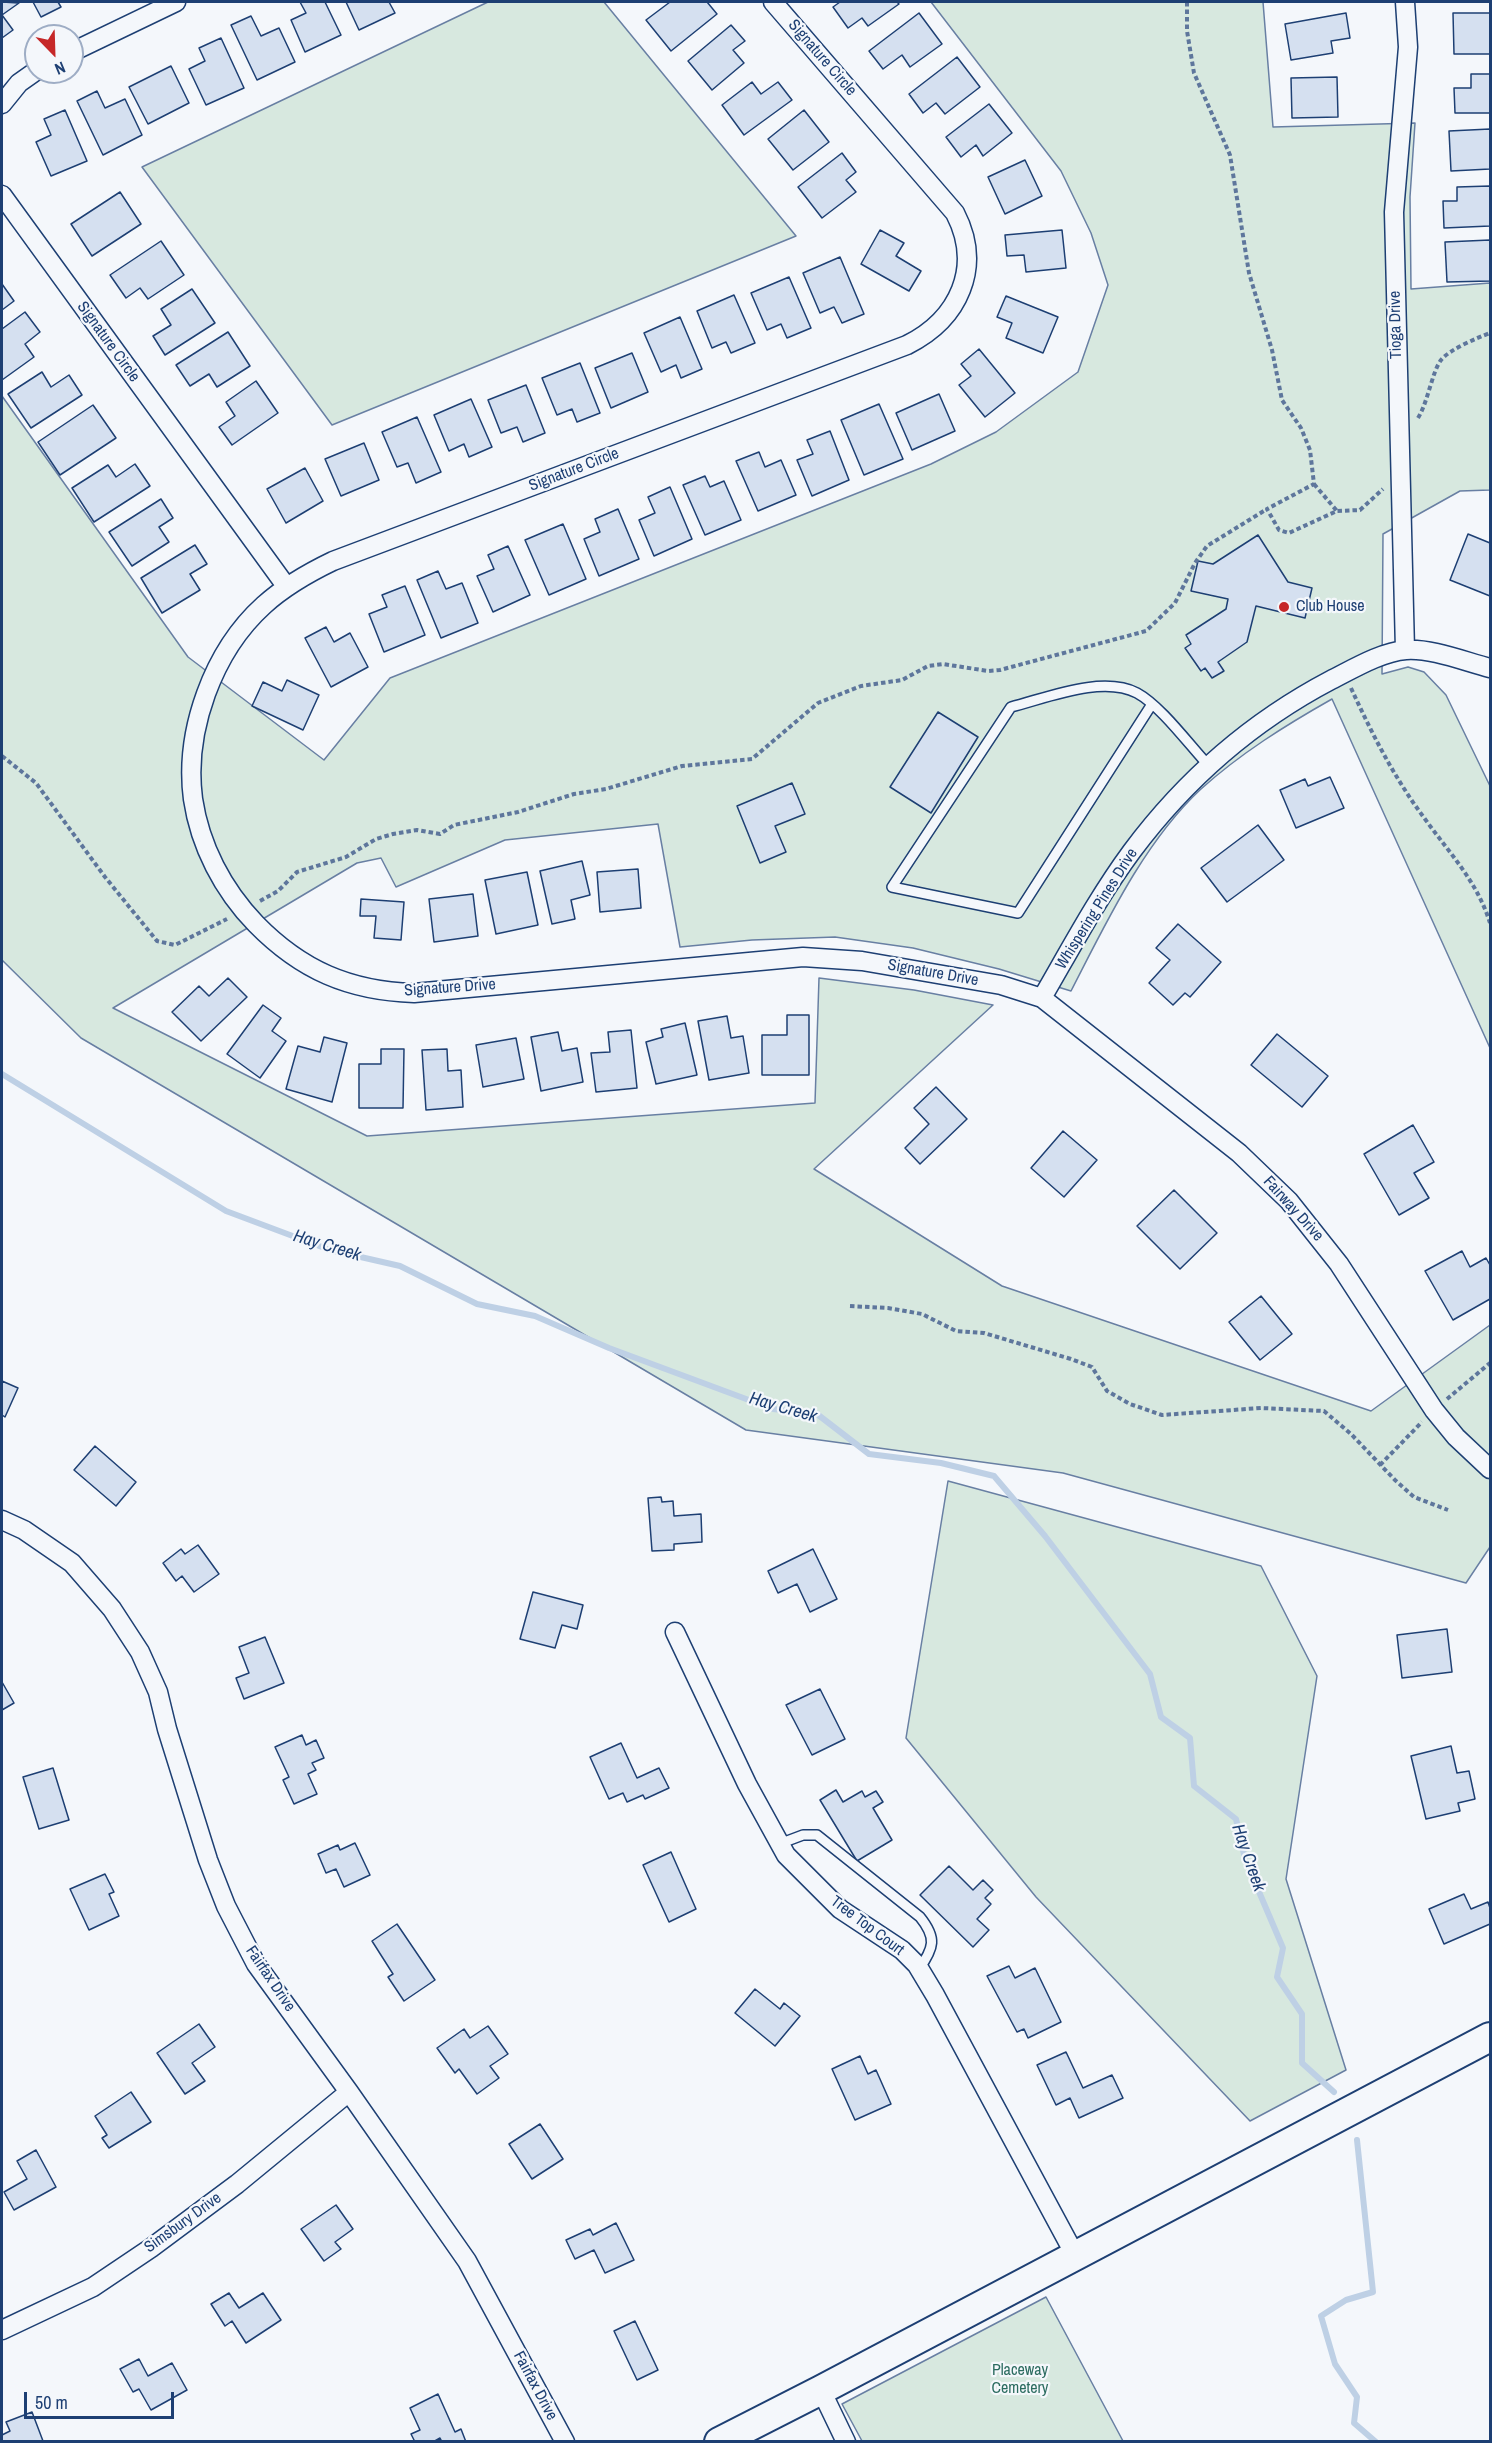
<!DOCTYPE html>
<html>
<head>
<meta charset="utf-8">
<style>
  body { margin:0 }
  #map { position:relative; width:1492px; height:2443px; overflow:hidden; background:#f4f7fb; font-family:"Archivo Narrow",sans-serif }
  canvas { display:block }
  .frame { position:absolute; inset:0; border:3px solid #1d3f73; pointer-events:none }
  .north { position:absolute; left:24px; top:24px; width:60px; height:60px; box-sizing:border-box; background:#f4f7fb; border:2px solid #9eadc5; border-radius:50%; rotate:157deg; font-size:16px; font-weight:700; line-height:24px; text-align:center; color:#1d3f73 }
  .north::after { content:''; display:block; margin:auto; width:21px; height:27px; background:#c62828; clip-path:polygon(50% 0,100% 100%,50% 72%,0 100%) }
  .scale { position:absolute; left:24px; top:2392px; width:150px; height:27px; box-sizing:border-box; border:3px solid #1d3f73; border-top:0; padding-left:8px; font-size:18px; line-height:21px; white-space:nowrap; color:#1d3f73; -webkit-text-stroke:4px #f4f7fb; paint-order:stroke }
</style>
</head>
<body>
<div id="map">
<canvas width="1492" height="2443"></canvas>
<div class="frame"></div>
<div class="north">N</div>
<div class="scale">50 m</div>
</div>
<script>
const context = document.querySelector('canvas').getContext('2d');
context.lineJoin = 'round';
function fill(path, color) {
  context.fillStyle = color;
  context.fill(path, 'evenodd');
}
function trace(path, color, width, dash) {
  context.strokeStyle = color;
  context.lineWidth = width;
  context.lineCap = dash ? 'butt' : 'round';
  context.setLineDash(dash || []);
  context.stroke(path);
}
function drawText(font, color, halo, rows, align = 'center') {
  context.font = font + ' "Archivo Narrow",sans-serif';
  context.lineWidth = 4.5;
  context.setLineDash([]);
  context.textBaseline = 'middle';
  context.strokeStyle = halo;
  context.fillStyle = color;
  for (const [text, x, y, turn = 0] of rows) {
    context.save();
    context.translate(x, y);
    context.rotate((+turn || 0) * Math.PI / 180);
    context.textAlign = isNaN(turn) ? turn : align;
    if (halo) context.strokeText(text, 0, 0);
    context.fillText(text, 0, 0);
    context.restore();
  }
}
const green = new Path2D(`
  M488,2H604L796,236L332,425L142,167Z
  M931,2H1263L1273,127L1415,123L1410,197L1411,289L1490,283V490L1460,491L1383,534L1382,674L1408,667L1424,672L1446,695L1490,786V1048L1332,699C1286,725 1241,753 1201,789C1144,842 1106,923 1071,991L999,969L913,948L835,937L752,940L680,947L658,824L505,840L396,887L381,858L357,863L113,1008L367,1136L815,1103L819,978L914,990L993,1005L814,1169L1002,1286L1371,1411L1490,1325V1547L1466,1583L1063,1473L746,1430L81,1038L2,960V396L188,657L324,760L390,678L931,464L996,432L1078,372L1108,285L1091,233L1061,171Z
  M948,1481L1261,1566L1317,1676L1286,1879L1346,2070L1250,2121L1036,1897L906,1738Z
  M1046,2297L1123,2441H862L842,2404Z`);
const stream = new Path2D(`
  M2,1074L226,1211L330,1250L400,1266L477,1304L535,1316L609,1348L773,1409L817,1414L869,1454L941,1463L994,1476L1045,1536L1150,1674L1161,1717L1190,1738L1194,1786L1236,1819L1245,1859L1283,1948L1277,1977L1302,2014V2063L1334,2092
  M1357,2140L1373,2292L1346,2300L1321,2316L1335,2364L1357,2397L1354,2423L1376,2442`);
const building = new Path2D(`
  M2,2L19,3L2,15L13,30L2,38Z
  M33,2H58L61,7L41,17Z
  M300,2H325L341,35L305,52L291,20L306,13Z
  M346,2H389L395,13L359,30Z
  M670,2H707L717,14L671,51L646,20Z
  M840,2H897L899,4L868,26L862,18L848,28L833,7Z
  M919,13L942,44L910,67L902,55L883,69L869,51Z
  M1346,13L1350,38L1331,41L1333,53L1291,60L1285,24Z
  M1453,13H1490V54H1454Z
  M251,16L261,36L279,28L295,62L257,80L231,25Z
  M731,25L745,41L733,50L744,63L712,90L688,61Z
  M221,38L244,88L206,105L189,69L205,61L199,48Z
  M957,57L980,87L945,114L936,103L923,113L909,94Z
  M171,66L189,103L148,124L129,87Z
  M1471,74H1490V113H1455L1454,88H1471Z
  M1337,77L1338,117L1292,118L1291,78Z
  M752,82L761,94L778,82L792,100L744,135L722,105Z
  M97,91L105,108L125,99L142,135L103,155L77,101Z
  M989,104L1012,133L983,156L976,145L961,157L946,137Z
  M65,110L87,161L51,176L36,142L51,135L44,119Z
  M804,110L829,142L793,170L768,139Z
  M1490,129V169L1451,171L1449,131Z
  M842,153L856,172L846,180L856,192L822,218L798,187Z
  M1025,160L1042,196L1005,214L988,177Z
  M1490,186V226L1444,228L1443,201H1457V187Z
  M120,192L141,224L92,256L71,224Z
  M880,230L904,243L896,256L921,271L909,291L861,264Z
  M1062,230L1066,268L1026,272L1024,255L1007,256L1005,235Z
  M1490,240V281L1447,282L1445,242Z
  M161,241L184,275L148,299L140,288L126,298L110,275Z
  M840,257L864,314L842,323L834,307L820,313L803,273Z
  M789,277L811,328L787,338L781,324L767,330L751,293Z
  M2,284L14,301L2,310Z
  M192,289L215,323L165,355L153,336L171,325L161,309Z
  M734,295L755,343L731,353L726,342L712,348L697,311Z
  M1006,296L1058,317L1043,353L1006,338L1012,323L997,317Z
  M25,312L40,332L25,344L34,357L2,380V329Z
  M680,317L702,369L681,378L676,365L661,372L644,333Z
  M228,332L250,366L217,387L209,374L190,386L176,365Z
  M979,349L1015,393L985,417L959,385L971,376L961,364Z
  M632,353L648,392L611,408L595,368Z
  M580,363L600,413L577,422L572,409L557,415L542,378Z
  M42,372L51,387L69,375L82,395L31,428L8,394Z
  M256,381L278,413L232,445L219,427L235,416L226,402Z
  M526,385L545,433L523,442L517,427L501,433L488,400Z
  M939,394L955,431L912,450L896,413Z
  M471,399L492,447L469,457L464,444L449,451L434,415Z
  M879,404L903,459L864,475L841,420Z
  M93,405L116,438L60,475L38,442Z
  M417,417L441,472L416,483L408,463L397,467L382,432Z
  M830,431L849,480L812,496L797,460L813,454L807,440Z
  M364,443L379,480L341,496L325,459Z
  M759,452L765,467L781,460L796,495L758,511L736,461Z
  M135,464L150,486L94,522L72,488L108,465L116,477Z
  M305,468L323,501L286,523L267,489Z
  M705,476L710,487L724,481L741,520L705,535L683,485Z
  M670,487L692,539L654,556L639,520L655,513L648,497Z
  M161,499L173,518L159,527L169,542L132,566L109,532Z
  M618,509L639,559L599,576L584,539L600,532L595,519Z
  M563,524L586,579L549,595L525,540Z
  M1468,534L1490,543V596L1450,580Z
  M1258,535L1288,582L1312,588L1305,618L1256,606L1247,642L1218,662L1224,671L1212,678L1205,668L1201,671L1185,648L1191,644L1186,635L1226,609L1228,599L1191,591L1198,561L1213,564Z
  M195,545L207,564L190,574L200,590L162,613L141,578Z
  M508,546L530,595L493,612L477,576L494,569L488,555Z
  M438,571L446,589L462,583L478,623L441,638L417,580Z
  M405,586L425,635L384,652L369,614L387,607L382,595Z
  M326,627L334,642L350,633L368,667L331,687L305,638Z
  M287,680L319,695L303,730L252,706L263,682L282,691Z
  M938,712L978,737L931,813L890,787Z
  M1330,777L1344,808L1296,828L1280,790L1305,779L1308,786Z
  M792,783L805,814L775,826L786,852L760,863L737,806Z
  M1258,825L1284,860L1227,902L1201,868Z
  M582,861L590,895L571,900L575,919L552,924L540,871Z
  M638,869L641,908L600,912L597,872Z
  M527,872L538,925L496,934L485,880Z
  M473,894L478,936L434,942L429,899Z
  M361,899L404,902L401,940L374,938L376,916H360Z
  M1178,924L1221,962L1190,997L1185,993L1173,1005L1149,983L1170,960L1156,948Z
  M228,978L247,997L201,1041L172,1012L199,986L209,996Z
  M263,1005L281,1018L272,1031L286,1041L260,1078L227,1054Z
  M787,1015H809V1075H762V1035H787Z
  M727,1016L731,1038L743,1036L749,1073L709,1080L698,1021Z
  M685,1023L697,1075L656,1084L646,1042L663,1037L661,1029Z
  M631,1030L637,1088L596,1092L591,1053L610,1052L608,1032Z
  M558,1032L562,1051L577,1048L583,1082L541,1091L531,1037Z
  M1277,1034L1328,1076L1302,1107L1251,1065Z
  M324,1037L347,1043L332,1102L286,1089L298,1046L320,1052Z
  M516,1038L524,1079L483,1087L476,1045Z
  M381,1049H404L403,1108H359V1064H381Z
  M447,1049L448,1071L461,1070L463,1107L426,1110L422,1050Z
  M936,1087L967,1119L920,1164L905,1148L929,1124L914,1108Z
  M1413,1125L1434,1162L1414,1173L1429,1198L1399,1215L1364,1154Z
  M1063,1131L1097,1160L1064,1197L1031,1168Z
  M1174,1190L1217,1233L1180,1269L1137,1226Z
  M1462,1251L1470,1267L1486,1258L1490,1265V1299L1453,1320L1425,1271Z
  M1261,1296L1292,1334L1260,1360L1229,1322Z
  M2,1381L18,1388L5,1417L2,1415Z
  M95,1446L136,1482L116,1506L74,1470Z
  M661,1497L662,1502L673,1501L674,1516L701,1514L702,1542L674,1544V1550L652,1551L648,1498Z
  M198,1545L219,1574L194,1592L182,1576L176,1581L163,1563L181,1549L185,1554Z
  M813,1549L837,1599L810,1612L797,1584L778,1593L768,1571Z
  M533,1592L583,1605L577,1629L562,1625L555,1648L520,1639Z
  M1447,1629L1452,1672L1402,1678L1397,1635Z
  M265,1637L284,1683L244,1699L236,1678L249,1673L239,1647Z
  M2,1682L14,1703L2,1710Z
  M820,1689L845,1739L812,1755L786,1705Z
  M302,1735L306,1745L316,1740L324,1758L312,1763L316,1770L308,1774L317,1794L294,1804L283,1780L289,1777L275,1747Z
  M621,1743L637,1778L659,1768L669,1788L645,1799L643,1795L627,1802L623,1793L609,1799L590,1757Z
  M1451,1746L1457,1773L1469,1771L1475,1799L1458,1803L1460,1811L1426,1819L1411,1756Z
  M53,1768L69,1820L39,1829L23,1777Z
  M836,1790L843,1802L862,1791L865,1797L876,1791L883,1802L873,1808L892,1840L857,1861L820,1800Z
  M355,1843L370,1875L344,1887L336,1869L326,1873L318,1854L338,1845L340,1850Z
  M671,1852L696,1909L669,1922L643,1865Z
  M949,1866L973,1890L983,1880L993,1890L985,1898L991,1904L977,1919L989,1930L973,1947L920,1895Z
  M105,1874L114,1892L109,1894L119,1916L89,1930L70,1889Z
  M1464,1894L1471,1909L1488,1902L1490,1908V1924L1444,1944L1429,1909Z
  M397,1924L435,1980L404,2001L388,1977L393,1974L372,1941Z
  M1009,1966L1015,1978L1035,1968L1061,2022L1028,2038L1024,2029L1017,2032L987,1976Z
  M755,1989L780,2009L784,2003L800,2016L775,2046L735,2013Z
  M199,2024L215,2047L192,2063L205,2081L185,2094L157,2053Z
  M488,2026L508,2054L490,2066L499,2078L477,2094L459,2069L455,2073L437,2048L464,2029L470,2038Z
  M1066,2052L1083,2088L1112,2075L1123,2098L1079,2118L1070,2098L1056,2105L1037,2065Z
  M860,2056L868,2074L876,2070L891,2104L855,2120L832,2069Z
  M131,2092L151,2122L109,2148L102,2138L107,2135L95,2116Z
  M540,2124L563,2159L532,2179L509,2144Z
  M36,2150L56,2187L14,2210L4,2192L27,2179L17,2161Z
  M336,2205L353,2229L335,2242L341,2249L324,2261L301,2229Z
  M616,2223L634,2260L605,2273L594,2250L575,2259L566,2240L590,2229L593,2235Z
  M229,2293L239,2308L263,2293L281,2320L246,2343L232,2321L225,2326L211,2304Z
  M635,2321L658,2370L637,2380L614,2331Z
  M139,2359L148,2376L172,2363L187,2390L151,2410L139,2389L133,2392L120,2369Z
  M438,2394L455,2432L461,2429L466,2442H442L440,2438L433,2442H415L411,2434L420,2430L410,2408Z
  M32,2412L43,2441L2,2442V2435L10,2431L6,2422Z`);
const path = new Path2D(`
  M1187,2V31L1194,73L1230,155L1249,273L1272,350L1282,400L1301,428L1310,450L1314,484L1267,509L1279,530L1289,533L1337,511L1360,510L1383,489
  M1418,418C1428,402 1432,372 1441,360C1450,349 1477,338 1490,333
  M1314,484L1337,511
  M1351,688C1372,734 1395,779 1425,819C1450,854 1477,881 1490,923
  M2,756L36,783L105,877L157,941L175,945L227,919
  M260,901L278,891L297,872L346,857L376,839L393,834L417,830L440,834L454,825L518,812L574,794L606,789L682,766L752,759L818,703L861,686L902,680L928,666L943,664L988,671L1000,670L1146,631L1175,603L1195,563L1207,546L1267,509
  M850,1306L888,1308L922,1314L956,1331L984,1333L1071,1359L1092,1367L1107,1391L1130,1404L1162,1415L1261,1408L1324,1411L1351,1434L1395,1480L1414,1497L1448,1510
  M1447,1399L1490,1363
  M1380,1465L1422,1422`);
const service = new Path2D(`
  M1152,704L1018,913L892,887L1011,707C1047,698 1102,675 1137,693C1161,706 1190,746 1209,766
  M779,1844L803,1835H817L920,1917C937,1938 934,1948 919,1969`);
const minor = new Path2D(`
  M773,2L955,213C983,267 959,319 907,345L333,561C308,573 285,586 264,605C213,651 184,731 193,799C200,846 223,890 256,924C301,970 349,991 414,993L803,957L862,961L1001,985L1042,998L1239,1153L1289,1201L1339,1264L1434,1410L1456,1437L1490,1469
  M1405,2L1408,47L1394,212L1405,650
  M72,52L176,2
  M2,104L19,83L36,71
  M2,195L286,586
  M1042,998C1071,948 1098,897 1132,851C1185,780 1253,721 1331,680C1353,669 1381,652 1406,650C1431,648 1466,662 1490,668
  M2,1520L24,1530L72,1563L112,1609L140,1652L158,1692L167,1729L208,1860L226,1906L256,1964L349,2092L467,2261L565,2442
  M675,1632L747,1784L786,1855L840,1909L902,1950L917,1965L935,1995L1075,2255
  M2,2330L93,2287L151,2248L237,2184L349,2092
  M821,2390L846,2442`);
const primary = new Path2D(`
  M719,2442L821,2390L1490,2037`);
const markers = [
  [1284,607,6,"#c62828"]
];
const streetNames = [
  ["Signature Circle",822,58,49],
  ["Tioga Drive",1396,325,-91],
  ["Signature Circle",108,342,54],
  ["Signature Circle",574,470,-21],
  ["Whispering Pines Drive",1097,909,-58],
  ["Signature Drive",933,973,10],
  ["Signature Drive",450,988,-4],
  ["Fairway Drive",1293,1209,48],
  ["Tree Top Court",867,1926,37],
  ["Fairfax Drive",270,1979,56],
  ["Simsbury Drive",183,2223,-36],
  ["Fairfax Drive",535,2386,62]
];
const poiNames = [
  ["Club House",1296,607]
];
const parkNames = [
  ["Placeway",1020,2371],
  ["Cemetery",1020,2389]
];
const waterNames = [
  ["Hay Creek",327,1246,17],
  ["Hay Creek",783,1408,16],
  ["Hay Creek",1248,1858,71]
];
fill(green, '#d7e8df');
trace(green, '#687fa3', 1.5);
trace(stream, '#bed0e5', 6);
fill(building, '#d5e0f0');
trace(building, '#1d3f73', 1.5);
trace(service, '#1d3f73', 12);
trace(minor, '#1d3f73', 21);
trace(primary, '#1d3f73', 32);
trace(path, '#5e769c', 4, [4.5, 3]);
trace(service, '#f4f7fb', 9);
trace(minor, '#f4f7fb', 18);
trace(primary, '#f4f7fb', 28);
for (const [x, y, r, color] of markers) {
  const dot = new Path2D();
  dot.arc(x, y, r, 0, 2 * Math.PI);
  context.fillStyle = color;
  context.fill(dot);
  trace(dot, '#f4f7fb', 2);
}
drawText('16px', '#1d3f73', '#f4f7fb', streetNames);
drawText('16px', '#1d3f73', '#f4f7fb', poiNames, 'left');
drawText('16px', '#2c6c60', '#f4f7fb', parkNames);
drawText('italic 18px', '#1d3f73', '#f4f7fb', waterNames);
</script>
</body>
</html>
